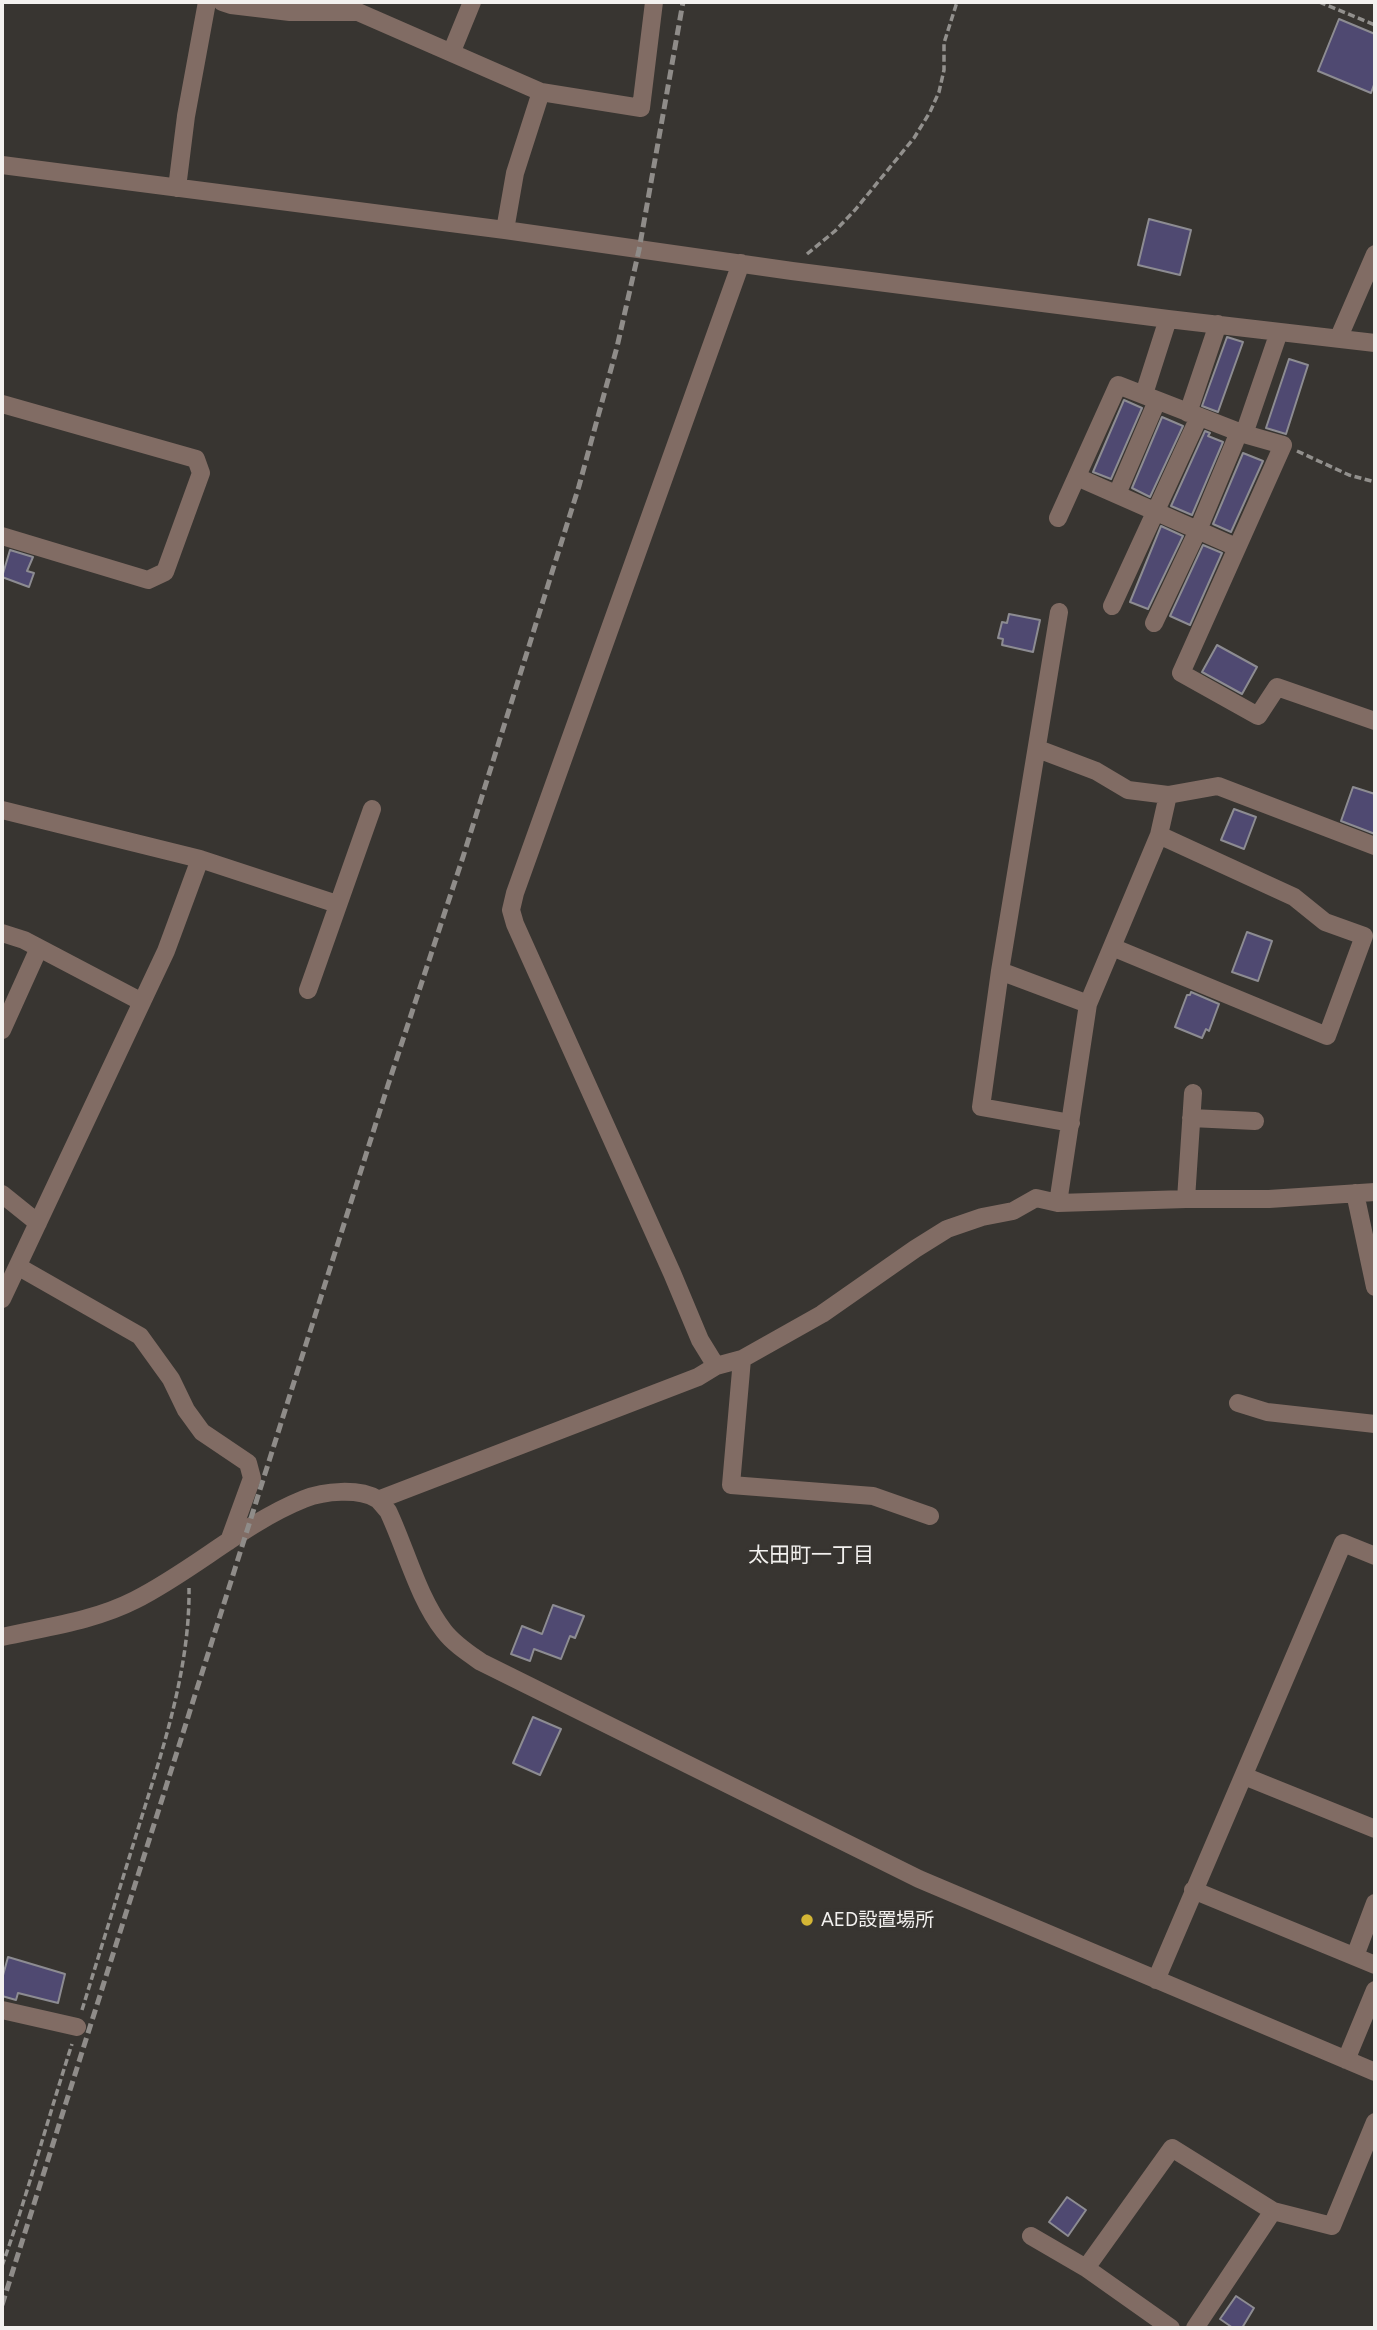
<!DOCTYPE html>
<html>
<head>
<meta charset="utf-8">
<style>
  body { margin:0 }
  #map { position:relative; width:1377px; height:2330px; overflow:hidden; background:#383531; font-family:Figtree,sans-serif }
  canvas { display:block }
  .frame { position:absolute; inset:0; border:4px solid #f3f1ef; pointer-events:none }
</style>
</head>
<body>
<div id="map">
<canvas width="1377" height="2330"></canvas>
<div class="frame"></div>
</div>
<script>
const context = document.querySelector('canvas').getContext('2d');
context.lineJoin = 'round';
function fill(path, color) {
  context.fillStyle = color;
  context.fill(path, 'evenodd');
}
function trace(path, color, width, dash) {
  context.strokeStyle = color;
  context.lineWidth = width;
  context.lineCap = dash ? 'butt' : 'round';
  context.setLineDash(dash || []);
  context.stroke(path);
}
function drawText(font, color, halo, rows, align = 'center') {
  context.font = font + ' Figtree,"Noto Sans JP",sans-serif';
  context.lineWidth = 7;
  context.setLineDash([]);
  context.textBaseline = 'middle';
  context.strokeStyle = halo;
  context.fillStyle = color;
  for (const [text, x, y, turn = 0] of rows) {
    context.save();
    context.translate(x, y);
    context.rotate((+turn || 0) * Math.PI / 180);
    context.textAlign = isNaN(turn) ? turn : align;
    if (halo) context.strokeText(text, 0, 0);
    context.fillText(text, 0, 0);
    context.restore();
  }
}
const building = new Path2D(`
  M1339,19L1375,34V82L1371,93L1318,71Z
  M1149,219L1191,230L1180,275L1138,265Z
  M1227,337L1243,342L1218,412L1202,406Z
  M1289,359L1308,365L1286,434L1266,428Z
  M1124,400L1142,408L1111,479L1093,472Z
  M1162,417L1183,426L1150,497L1132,488Z
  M1205,431L1210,433L1208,436L1223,442L1192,515L1171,506Z
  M1243,453L1263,461L1231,532L1213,524Z
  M1161,526L1183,536L1148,609L1130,602Z
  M1203,545L1222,553L1190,625L1170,616Z
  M10,550L33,557L27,571L34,573L29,587L2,577Z
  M1009,614L1040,620L1033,652L1002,645L1003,639L998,638L1002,622L1007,623Z
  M1217,645L1257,667L1242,694L1202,672Z
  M1353,787L1375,794V834L1341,821Z
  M1234,809L1256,817L1244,849L1221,840Z
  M1247,932L1272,941L1258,981L1232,972Z
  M1191,992L1219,1004L1209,1031L1206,1029L1202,1038L1175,1027L1187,995H1190Z
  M553,1605L584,1616L575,1638L570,1636L561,1659L534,1649L530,1661L511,1654L522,1626L542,1634Z
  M533,1717L561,1729L540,1775L513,1763Z
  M8,1957L65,1974L58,2003L18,1993L16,2000L2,1996V1979Z
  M1067,2197L1086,2210L1068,2236L1049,2222Z
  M1236,2296L1254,2308L1242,2328H1233L1220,2319Z`);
const path = new Path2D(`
  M1319,2L1375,25
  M807,254L835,231L855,210L914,138L930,112L939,92L944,70V43L957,2
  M1297,451L1349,475L1375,482
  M82,2010C102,1945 122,1881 142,1816C165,1743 190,1665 189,1588
  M2,2266C28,2193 48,2118 72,2044`);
const minor = new Path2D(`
  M222,2L231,5L290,12H358L541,92
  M452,51L472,2
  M2,165L505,230L792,271L1168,319L1375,343
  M177,188L186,116L207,2
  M505,230L515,173L541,92L641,108L654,2
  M1339,337L1375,254
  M1144,394L1168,319
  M2,404L196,459L201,473L165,572L148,580L2,536
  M1188,413L1218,324
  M1244,434L1279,332
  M1077,477L1236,547
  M1117,494L1157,401
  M1058,518L1118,385L1244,434L1283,445L1181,673L1258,716L1277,687L1375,721
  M1112,606L1199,417
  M1059,612L1000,971L981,1107L1071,1123
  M1154,623L1198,530L1239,432
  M1038,749L1096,771L1128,790L1168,795
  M2,810L200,859L337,904
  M2,933L24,940L142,1002
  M1112,947L1327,1036L1364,936L1325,922L1294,897L1159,835
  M1000,971L1088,1004
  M308,990L372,809
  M2,1030L39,948
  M1191,1118L1255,1121
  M1355,1193L1375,1287
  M2,1194L38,1223
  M1186,1199L1193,1093
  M1058,1203L1088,1004L1159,835L1168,795L1218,786L1375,846
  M19,1267L140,1336L171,1379L186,1410L202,1432L248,1463L252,1478L229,1541
  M2,1299L166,951L200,859
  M742,1359L731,1485L873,1496L930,1516
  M716,1366L700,1340L672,1273L515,924L511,910L515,893L741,263
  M1238,1403L1267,1412L1375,1424
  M378,1500L698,1377L716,1366L742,1359L822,1314L915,1249L947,1229L982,1217L1013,1211L1036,1198L1058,1203L1186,1199H1269L1375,1192
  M2,1637C46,1627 94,1621 135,1600C193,1571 244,1523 304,1499C324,1491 359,1488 377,1499C381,1502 385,1508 388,1511C406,1549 418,1598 444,1631C454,1644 468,1653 481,1662L919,1879L1375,2072
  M1244,1776L1375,1829
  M1193,1890L1375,1965
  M1355,1956L1375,1903
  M1156,1980L1343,1543L1375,1556
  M2,2010L77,2027
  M1346,2060L1375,1990
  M1273,2211L1332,2226L1375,2122
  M1031,2236L1086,2268L1171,2328
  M1086,2268L1172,2148L1273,2211L1195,2328`);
const rail = new Path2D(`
  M2,2305L388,1085L463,857L579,486L617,347L639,250L683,2`);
const markers = [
  [807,1920,7,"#d4b635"]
];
const poiNames = [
  ["AED設置場所",821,1920]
];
const neighbourhoodNames = [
  ["太田町一丁目",811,1556]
];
fill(building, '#4f4971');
trace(building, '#8d8c92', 2);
trace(path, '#92908d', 3.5, [7, 3.5]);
trace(minor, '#816c64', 18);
trace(rail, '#8f8c89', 5, [10, 5]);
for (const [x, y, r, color] of markers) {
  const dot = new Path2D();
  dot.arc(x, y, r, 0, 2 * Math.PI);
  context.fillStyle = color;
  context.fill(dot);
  trace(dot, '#383531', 2.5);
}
drawText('19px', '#f3f1ef', '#383531', poiNames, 'left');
drawText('21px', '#f3f1ef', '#383531', neighbourhoodNames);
</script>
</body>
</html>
